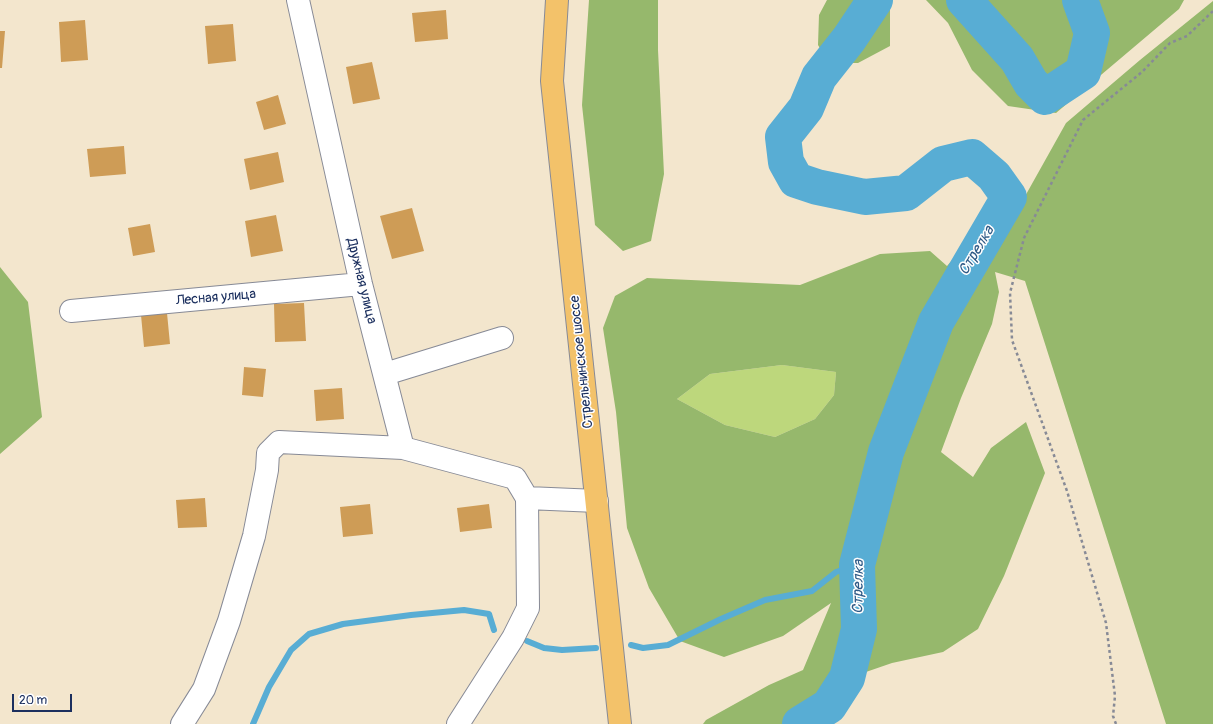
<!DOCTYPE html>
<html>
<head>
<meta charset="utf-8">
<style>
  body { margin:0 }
  #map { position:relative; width:1213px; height:724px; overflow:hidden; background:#f3e6cd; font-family:Pangolin,sans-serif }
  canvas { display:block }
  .scale { position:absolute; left:12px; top:694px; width:60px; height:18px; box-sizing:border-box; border:2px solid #1b2f5e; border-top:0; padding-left:5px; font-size:12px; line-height:14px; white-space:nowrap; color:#1b2f5e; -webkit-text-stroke:3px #fff; paint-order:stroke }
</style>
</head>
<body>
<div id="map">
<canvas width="1213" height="724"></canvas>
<div class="scale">20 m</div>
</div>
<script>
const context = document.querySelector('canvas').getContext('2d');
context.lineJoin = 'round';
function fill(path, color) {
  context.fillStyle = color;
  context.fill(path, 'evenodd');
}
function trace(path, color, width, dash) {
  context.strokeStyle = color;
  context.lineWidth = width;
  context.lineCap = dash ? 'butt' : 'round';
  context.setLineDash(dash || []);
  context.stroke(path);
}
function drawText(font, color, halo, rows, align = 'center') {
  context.font = font + ' Pangolin,sans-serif';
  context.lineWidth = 3;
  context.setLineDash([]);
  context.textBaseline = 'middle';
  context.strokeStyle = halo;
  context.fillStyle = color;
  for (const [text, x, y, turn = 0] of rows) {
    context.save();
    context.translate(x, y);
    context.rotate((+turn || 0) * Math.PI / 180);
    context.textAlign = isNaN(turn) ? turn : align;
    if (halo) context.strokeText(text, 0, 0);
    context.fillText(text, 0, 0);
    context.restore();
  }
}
const green = new Path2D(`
  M782,365L836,372L834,395L815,419L775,437L725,425L677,399L710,374Z`);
const forest = new Path2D(`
  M589,0H658V50L664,174L651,241L623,251L595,225L582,105Z
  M827,0H890V46L858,63H829L818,45L819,15Z
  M926,0H1184L1179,9L1056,113L1008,106L972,70L948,23Z
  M1213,1V724H1166L1025,281L995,272L999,292L992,324L961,398L941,452L973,477L991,448L1026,422L1045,473L1004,576L978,629L943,652L892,663L863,673L815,724H703L706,720L769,685L803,670L831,603L783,636L724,657L680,641L649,588L627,528L616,412L603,328L615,296L647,278L800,285L880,254L930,251L947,266L981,227L1019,207L1066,123L1140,60ZM782,365L836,372L834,395L815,419L775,437L725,425L677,399L710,374Z
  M0,267L28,302L42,417L0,454Z`);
const stream = new Path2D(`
  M527,641L544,648L562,650L596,648
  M631,645L643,648L668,645L721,619L765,600L812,591L836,572L857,565
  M253,724L269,687L291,650L309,634L343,624L411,615L464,610L489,614L494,630`);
const river = new Path2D(`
  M964,0L1017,59L1031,83L1045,97L1083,72L1092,33L1080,0
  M800,724L829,706L847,678L859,629L857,565L886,452L936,322L1009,197L994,176L972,157L943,164L906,193L865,197L817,187L796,180L786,162L783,137L806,108L819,77L849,39L875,0`);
const building = new Path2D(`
  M446,10L448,39L415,42L412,13Z
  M85,20L88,60L61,62L59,22Z
  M233,24L236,61L208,64L205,26Z
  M0,31H5L2,68H0Z
  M372,62L380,99L353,104L346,67Z
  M278,95L286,124L264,130L256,102Z
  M124,146L126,174L90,177L87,149Z
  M278,152L284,182L250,190L244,159Z
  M412,208L424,251L392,259L380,216Z
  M276,215L283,251L251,257L245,221Z
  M150,224L155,252L133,256L128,228Z
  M304,303L306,341L275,342L274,304Z
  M167,313L170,344L144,347L141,315Z
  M244,367L266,369L263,397L242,395Z
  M342,388L344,419L316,421L314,390Z
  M205,498L207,527L178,528L176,500Z
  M370,504L373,534L343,537L340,507Z
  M489,504L492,528L460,532L457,508Z`);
const path = new Path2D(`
  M1116,724L1113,716L1115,696L1106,623L1067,491L1012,340L1010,293L1024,238L1083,120L1142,72L1170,43L1187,36L1213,11`);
const minor = new Path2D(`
  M298,0L361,284L403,448L515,478L527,498L597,501
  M71,311L361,284
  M385,374L502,338
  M182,724L204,689L229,621L254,536L267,470L268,453L279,442L403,448
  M458,724L513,638L528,608L527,498`);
const major = new Path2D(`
  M557,0L552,81L620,724`);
const streetNames = [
  ["Дружная улица",361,281,76],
  ["Лесная улица",216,298,-5],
  ["Стрельнинское шоссе",582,362,-96]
];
const waterNames = [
  ["Стрелка",977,251,-59],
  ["Стрелка",859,587,-89]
];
fill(green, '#bdd77c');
fill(forest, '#96b86c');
trace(stream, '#58add4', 6);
trace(river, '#58add4', 36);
fill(building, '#ce9c56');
trace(minor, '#878a96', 24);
trace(major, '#878a96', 24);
trace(path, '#878a96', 2.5, [3, 3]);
trace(minor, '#fff', 22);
trace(major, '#f3c26a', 22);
drawText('14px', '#1b2f5e', '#fff', streetNames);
drawText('italic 15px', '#305b87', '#fff', waterNames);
</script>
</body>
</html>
